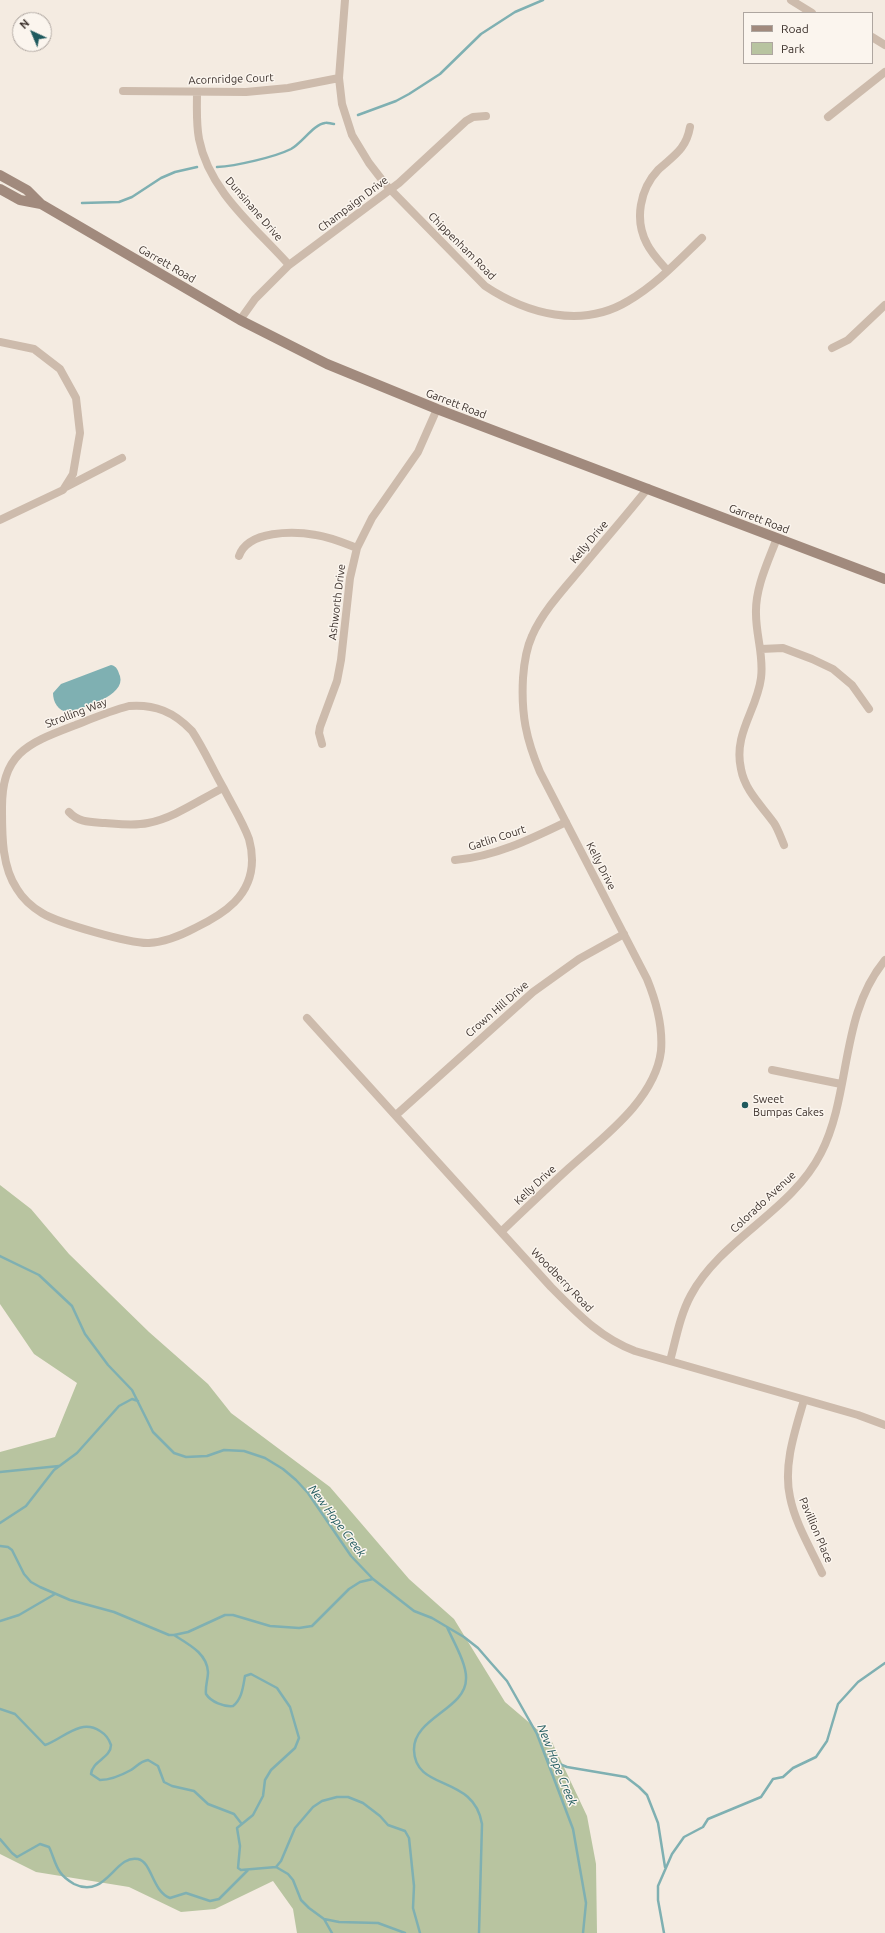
<!DOCTYPE html>
<html>
<head>
<meta charset="utf-8">
<style>
  body { margin:0 }
  #map { position:relative; width:885px; height:1933px; overflow:hidden; background:#f4ebe1; font-family:Ubuntu,sans-serif }
  canvas { display:block }
  .legend { position:absolute; left:743px; top:12px; width:130px; height:52px; box-sizing:border-box; background:#fbf5ee; border:1px solid #aea6a0; margin:0; padding:5px 7px; list-style:none; font-size:12px; color:#3b302b }
  .legend li { display:flex; align-items:center; gap:8px; height:20px }
  .legend b { width:20px; border:1px solid #aea6a0 }
  .north { position:absolute; left:12px; top:12px; width:40px; height:40px; box-sizing:border-box; background:#fbf5ee; border:1px solid #aea6a0; border-radius:50%; rotate:316deg; font-size:11px; font-weight:700; line-height:16px; text-align:center; color:#3b302b }
  .north::after { content:''; display:block; margin:auto; width:14px; height:18px; background:#1f5a5e; clip-path:polygon(50% 0,100% 100%,50% 72%,0 100%) }
</style>
</head>
<body>
<div id="map">
<canvas width="885" height="1933"></canvas>
<ul class="legend">
<li><b style="height:5px;background:#a18a7d"></b>Road</li>
<li><b style="height:11px;background:#b8c4a0"></b>Park</li>
</ul>
<div class="north">N</div>
</div>
<script>
const context = document.querySelector('canvas').getContext('2d');
context.lineJoin = 'round';
function fill(path, color) {
  context.fillStyle = color;
  context.fill(path, 'evenodd');
}
function trace(path, color, width, dash) {
  context.strokeStyle = color;
  context.lineWidth = width;
  context.lineCap = dash ? 'butt' : 'round';
  context.setLineDash(dash || []);
  context.stroke(path);
}
function drawText(font, color, halo, rows, align = 'center') {
  context.font = font + ' Ubuntu,sans-serif';
  context.lineWidth = 3;
  context.setLineDash([]);
  context.textBaseline = 'middle';
  context.strokeStyle = halo;
  context.fillStyle = color;
  for (const [text, x, y, turn = 0] of rows) {
    context.save();
    context.translate(x, y);
    context.rotate((+turn || 0) * Math.PI / 180);
    context.textAlign = isNaN(turn) ? turn : align;
    if (halo) context.strokeText(text, 0, 0);
    context.fillText(text, 0, 0);
    context.restore();
  }
}
const green = new Path2D(`
  M0,1185L31,1209L69,1254L149,1332L208,1384L231,1413L330,1487L409,1579L454,1619L505,1702L552,1742L587,1816L596,1864L597,1933H297L293,1909L273,1881L215,1909L181,1912L129,1887L36,1872L0,1854V1452L55,1437L77,1383L34,1354L0,1304Z`);
const water = new Path2D(`
  M111,665C117,666 118,671 120,676C126,696 82,708 68,712C58,711 53,702 53,693L61,684Z`);
const stream = new Path2D(`
  M358,115L396,101L409,94L440,74L481,34L515,12L543,0
  M217,167C236,166 275,157 291,149C302,143 314,124 325,123C327,122 331,124 334,124
  M82,203L119,202L132,197L161,178L175,172L197,167
  M0,1256L39,1275L72,1306L85,1334L108,1365L132,1390L153,1432L174,1453L186,1457L207,1456L224,1450L244,1451L265,1458L283,1469L296,1480L308,1493L351,1556L373,1579L414,1611L432,1618L464,1637L478,1648L491,1663L507,1681L537,1734L573,1829L586,1903L583,1933
  M0,1472L59,1466
  M0,1523L26,1506L54,1470L77,1453L119,1406L132,1399L138,1401
  M0,1546L8,1547L12,1550L24,1574L31,1582L40,1587L70,1600L114,1612L169,1635H174L188,1632L225,1615H233L270,1626L299,1628L312,1626L349,1589L360,1582L373,1579
  M0,1621L19,1615L55,1594
  M447,1627C453,1641 467,1664 466,1679C466,1709 413,1718 414,1750C415,1792 474,1774 482,1824L479,1933
  M174,1635C188,1644 207,1653 208,1672C208,1679 205,1687 206,1694C211,1702 224,1707 233,1706C242,1699 243,1687 245,1676L251,1674L277,1688L290,1707L299,1738L295,1748L271,1770L265,1780L263,1796L253,1815L237,1828L240,1846L238,1868L241,1870L276,1867L281,1861L295,1828L313,1807L322,1801L337,1797H348L363,1803L380,1816L388,1825L405,1831L409,1838L414,1886L413,1908L420,1933
  M0,1709L15,1714L45,1745C63,1739 80,1718 100,1731C105,1734 109,1739 111,1745C111,1758 92,1761 91,1774L100,1780C111,1780 122,1775 131,1770C137,1766 141,1761 148,1760L158,1766L164,1782L172,1786L194,1791L208,1804L234,1814L241,1823
  M547,1759L567,1767L626,1777L639,1787L647,1795L658,1823L665,1867
  M0,1839L12,1853L17,1857L40,1844L49,1847C53,1855 55,1865 60,1872C64,1878 69,1881 74,1884C106,1900 115,1854 138,1859C152,1862 152,1891 170,1898L186,1893L210,1901L219,1899L248,1870
  M276,1867L288,1874L293,1880L301,1900L309,1908L324,1919L339,1922L378,1923L405,1933
  M324,1919L332,1933
  M664,1933L658,1900V1886L672,1854L684,1837L703,1827L708,1819L761,1797L773,1779L783,1777L793,1768L816,1757L827,1741L838,1704L858,1682L885,1663`);
const street = new Path2D(`
  M345,0L339,78L342,104L352,135L369,163L386,185L485,286C527,314 582,329 628,301C656,285 679,260 702,238
  M791,0L812,13
  M872,37L885,45
  M123,91L246,92L288,88L339,78
  M197,93C197,108 196,123 199,139C209,191 255,227 289,265
  M828,117L885,72
  M667,270C660,262 652,254 647,244C634,220 640,189 658,170C673,156 686,150 690,127
  M240,320L255,299L289,265L399,183L466,121L473,117L486,116
  M0,342L34,349L60,369L76,398L80,433L73,474L63,490L0,520
  M832,348L848,340L885,305
  M66,487L122,458
  M777,538C768,562 755,588 756,614C756,636 764,656 761,678C757,710 733,734 741,769C745,791 762,806 774,823C778,829 781,838 784,845
  M239,556C248,530 294,531 316,535C330,537 344,543 357,548
  M761,649L783,648L812,659L833,669L852,685L869,709
  M129,706C155,704 174,712 192,731C204,749 213,770 224,789C232,805 243,822 249,839C251,846 252,853 252,860C252,896 224,914 195,928C180,936 166,942 149,943C131,944 58,923 42,913C32,907 23,899 17,889C2,867 2,836 2,811C1,754 26,744 73,726C91,719 110,711 129,706Z
  M322,744L319,733L320,727L337,681L341,660L350,578L357,548L372,518L418,452L437,409
  M69,812C79,823 91,822 105,823C119,824 134,826 148,823C174,818 199,800 223,788
  M455,860C494,857 531,839 566,822
  M307,1018L551,1287C577,1313 600,1338 635,1351L858,1415L885,1425
  M772,1070L841,1084
  M396,1115L533,992L579,959L624,934
  M502,1231C524,1210 546,1189 569,1168C602,1138 655,1100 661,1051C663,1027 656,1001 647,979L540,772C526,739 521,714 523,678C524,664 526,649 532,636C542,613 561,592 578,572C601,544 625,517 648,488
  M670,1361C676,1339 680,1315 691,1295C722,1238 791,1212 821,1153C852,1092 839,1016 885,960
  M804,1400C795,1431 783,1465 790,1497C795,1523 811,1549 822,1573`);
const secondary = new Path2D(`
  M0,175L27,190L41,204L240,320L327,364L437,409L885,579
  M0,189L20,200L41,204`);
const markers = [
  [745,1105,4,"#1f5a5e"]
];
const streetNames = [
  ["Acornridge Court",231,79,-2],
  ["Champaign Drive",353,204,-37],
  ["Dunsinane Drive",254,209,49],
  ["Chippenham Road",462,246,45],
  ["Garrett Road",167,264,30],
  ["Garrett Road",456,404,21],
  ["Garrett Road",759,519,21],
  ["Kelly Drive",589,542,-50],
  ["Ashworth Drive",337,602,-83],
  ["Strolling Way",76,713,-21],
  ["Gatlin Court",497,838,-18],
  ["Kelly Drive",601,866,63],
  ["Crown Hill Drive",497,1009,-41],
  ["Kelly Drive",535,1185,-43],
  ["Colorado Avenue",763,1202,-43],
  ["Woodberry Road",562,1280,46],
  ["Pavillion Place",816,1530,67]
];
const poiNames = [
  ["Sweet",753,1099],
  ["Bumpas Cakes",753,1112]
];
const waterNames = [
  ["New Hope Creek",337,1521,53],
  ["New Hope Creek",557,1765,68]
];
fill(green, '#b8c4a0');
fill(water, '#7fb0b2');
trace(stream, '#7fb0b2', 2.5);
trace(street, '#cdbbac', 8);
trace(secondary, '#a18a7d', 10);
for (const [x, y, r, color] of markers) {
  const dot = new Path2D();
  dot.arc(x, y, r, 0, 2 * Math.PI);
  context.fillStyle = color;
  context.fill(dot);
  trace(dot, '#fbf5ee', 1.5);
}
drawText('11px', '#3b302b', '#fbf5ee', streetNames);
drawText('11px', '#3b302b', '#fbf5ee', poiNames, 'left');
drawText('italic 12px', '#1f5a5e', '#fbf5ee', waterNames);
</script>
</body>
</html>
